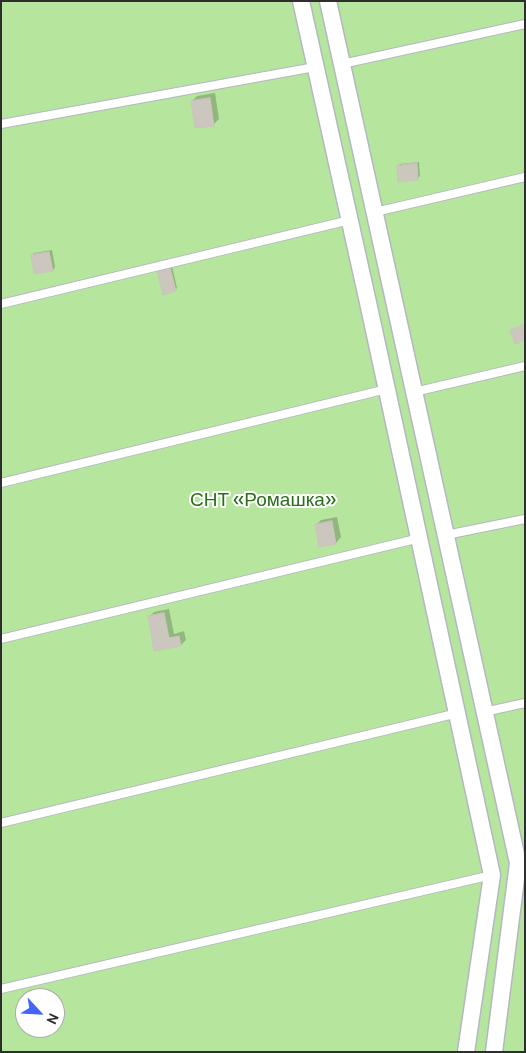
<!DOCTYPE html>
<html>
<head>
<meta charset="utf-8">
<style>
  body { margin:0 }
  #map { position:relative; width:526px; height:1053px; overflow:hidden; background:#efe9e1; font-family:Cabin,sans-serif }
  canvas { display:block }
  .frame { position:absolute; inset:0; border:2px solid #2e2e2e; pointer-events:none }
  .north { position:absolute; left:15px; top:988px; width:50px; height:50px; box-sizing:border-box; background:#fff; border:1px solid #ababab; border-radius:50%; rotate:115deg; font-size:14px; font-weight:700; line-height:20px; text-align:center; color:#2e2e2e }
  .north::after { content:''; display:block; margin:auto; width:18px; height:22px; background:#4264fb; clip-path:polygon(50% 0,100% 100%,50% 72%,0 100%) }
</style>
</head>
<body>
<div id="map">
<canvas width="526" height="1053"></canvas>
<div class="frame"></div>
<div class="north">N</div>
</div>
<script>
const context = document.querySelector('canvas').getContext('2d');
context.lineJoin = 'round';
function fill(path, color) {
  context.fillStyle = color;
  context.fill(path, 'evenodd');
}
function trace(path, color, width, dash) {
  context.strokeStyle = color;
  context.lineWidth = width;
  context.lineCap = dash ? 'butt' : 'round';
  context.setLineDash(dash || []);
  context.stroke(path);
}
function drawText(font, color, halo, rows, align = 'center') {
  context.font = font + ' Cabin,sans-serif';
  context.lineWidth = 4;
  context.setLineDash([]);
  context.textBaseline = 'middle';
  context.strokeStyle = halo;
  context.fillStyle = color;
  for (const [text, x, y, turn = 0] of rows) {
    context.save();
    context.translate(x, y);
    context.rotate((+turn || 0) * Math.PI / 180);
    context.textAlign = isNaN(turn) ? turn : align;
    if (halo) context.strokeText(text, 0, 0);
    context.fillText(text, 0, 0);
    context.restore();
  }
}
const green = new Path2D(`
  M1,1H525V1052H1ZM25,998H55V1028H25Z`);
const shadow = new Path2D(`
  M215,93L219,119L214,124L192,101L197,96Z
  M419,162L420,176L418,178L398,166L400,164Z
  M52,250L55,267L53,270L32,256L34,253Z
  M172,266L177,288L175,290L161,269Z
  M337,517L341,537L336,543L320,546L316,525L321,520Z
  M169,609L174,634L184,631L186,640L181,645L155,650L149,617L154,612Z`);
const building = new Path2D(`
  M210,98L214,126L195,128L191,101Z
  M417,163L418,180L398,182L397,166Z
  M49,252L53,271L34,274L31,255Z
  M170,267L176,291L163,295L157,270Z
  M525,324V340L515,344L510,330Z
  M332,521L336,544L319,547L315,525Z
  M164,613L169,638L179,636L181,646L154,651L148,616Z`);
const lane = new Path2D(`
  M342,64L525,24
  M1,124L315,67
  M375,212L525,177
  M1,304L350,220
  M414,392L525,366
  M1,483L387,389
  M446,535L525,519
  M1,639L420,538
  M484,712L525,703
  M1,823L458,713
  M1,989L492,875`);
const street = new Path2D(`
  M301,1L369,307L492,875L466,1052
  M328,1L518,863L494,1052`);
const parkNames = [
  ["СНТ «Ромашка»",263,500]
];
fill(green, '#b6e59e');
fill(shadow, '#0003');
fill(building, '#cbc7bf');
trace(building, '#cbc5ba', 1);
trace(lane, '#b4b7c1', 10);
trace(street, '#b4b7c1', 19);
trace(lane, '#fff', 8);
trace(street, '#fff', 16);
drawText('19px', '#2c6e1b', '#fff', parkNames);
</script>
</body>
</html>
